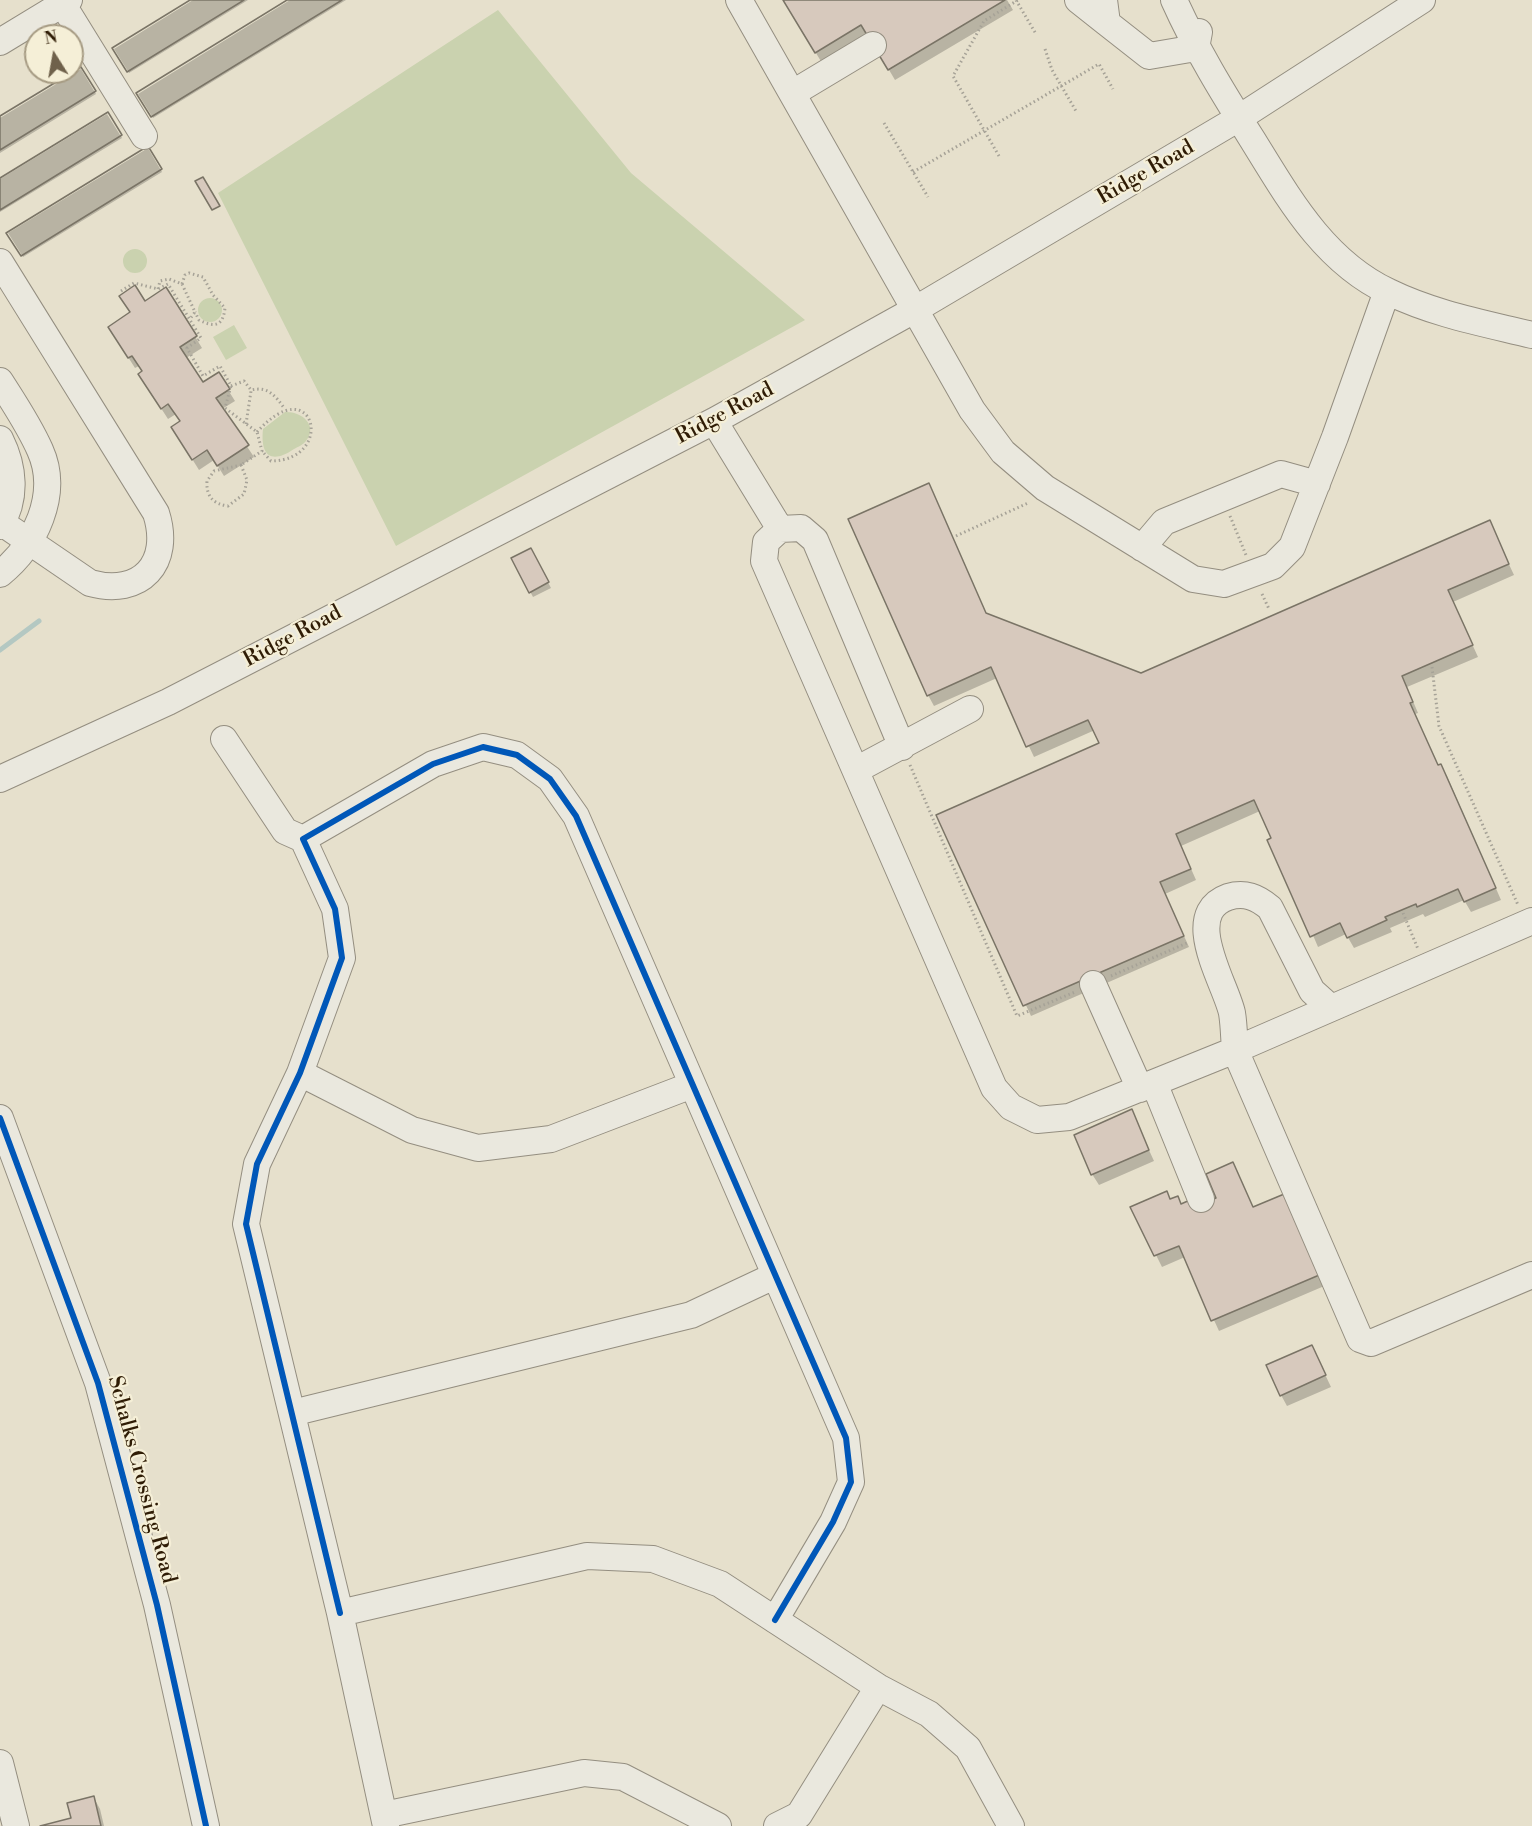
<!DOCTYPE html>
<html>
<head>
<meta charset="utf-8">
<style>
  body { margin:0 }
  #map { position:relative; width:1532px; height:1826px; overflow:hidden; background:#e6e0cc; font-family:"Libre Bodoni",serif }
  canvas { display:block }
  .north { position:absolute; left:24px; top:24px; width:60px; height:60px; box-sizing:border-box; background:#f5efd7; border:2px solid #a69b83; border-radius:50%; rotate:349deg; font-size:16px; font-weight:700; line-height:24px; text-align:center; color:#2f1c05 }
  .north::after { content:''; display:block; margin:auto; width:21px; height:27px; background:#6f614b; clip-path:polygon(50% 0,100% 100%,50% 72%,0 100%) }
</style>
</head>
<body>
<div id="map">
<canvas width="1532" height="1826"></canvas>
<div class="north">N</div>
</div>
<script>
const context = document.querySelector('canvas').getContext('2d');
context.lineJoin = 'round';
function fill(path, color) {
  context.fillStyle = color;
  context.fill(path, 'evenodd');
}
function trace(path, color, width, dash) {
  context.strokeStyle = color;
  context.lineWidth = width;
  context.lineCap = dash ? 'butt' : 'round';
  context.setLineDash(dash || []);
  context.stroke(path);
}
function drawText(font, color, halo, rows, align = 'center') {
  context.font = font + ' "Libre Bodoni",serif';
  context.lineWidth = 4.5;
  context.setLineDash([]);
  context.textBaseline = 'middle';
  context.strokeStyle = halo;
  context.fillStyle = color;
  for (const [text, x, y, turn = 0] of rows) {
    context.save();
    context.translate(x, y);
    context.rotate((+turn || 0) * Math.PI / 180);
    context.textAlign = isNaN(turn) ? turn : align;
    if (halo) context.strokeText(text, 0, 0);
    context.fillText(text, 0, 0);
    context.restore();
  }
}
const green = new Path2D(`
  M498,10L631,173L805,320L396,546L218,193Z
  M123 261a12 12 0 1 1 24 0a12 12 0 1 1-24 0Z
  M198 310a12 12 0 1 1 24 0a12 12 0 1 1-24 0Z
  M234,325L247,348L226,360L213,337Z
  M285,412C300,411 319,424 306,441C304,444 298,447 294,449C272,464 260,457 263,429Z`);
const shadow = new Path2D(`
  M193,0H248L129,73L114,49Z
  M290,0H346L153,118L138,94Z
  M784,0H1007L1013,10L895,80L869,36L822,63Z
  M81,69L96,94L0,153V118Z
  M107,114L122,138L0,212V179Z
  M148,148L162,172L23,257L8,233Z
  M166,289L202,348L186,358L202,384L218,374L235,401L222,409L254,457L224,476L214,460L199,470L179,438L181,422L176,414L168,419L146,385L144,372L139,366L135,368L116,338L145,303Z
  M934,496L987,615L1141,675L1489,522L1514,575L1453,602L1478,657L1407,687L1418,713L1415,714L1438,767L1440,766L1447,776L1501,900L1471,912L1464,900L1425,917L1423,914L1390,928L1392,932L1354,948L1346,934L1318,947L1260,811L1181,846L1196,880L1165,894L1189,947L1031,1016L938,816L1101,744L1095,730L1034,757L997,678L934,706L928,695Z
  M531,550L551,588L533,597L513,559Z
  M1131,1111L1154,1161L1099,1185L1092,1174Z
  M1233,1164L1253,1208L1329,1284L1219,1331L1185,1257L1162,1267L1132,1207L1170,1200L1181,1205L1218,1199Z
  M1312,1347L1331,1387L1287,1406L1281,1395Z
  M94,1798L100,1809L104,1826H45L72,1819Z`);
const stream = new Path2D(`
  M0,650L39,621`);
const building = new Path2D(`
  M190,0H244L127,72L112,48Z
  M190,0H244L127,72L112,48Z
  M287,0H342L151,117L136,93Z
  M287,0H342L151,117L136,93Z
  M783,0H1005L888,70L861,25L815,53Z
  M81,67L96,91L0,150V116Z
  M81,67L96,91L0,150V116Z
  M108,112L122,135L0,210V178Z
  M108,112L122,135L0,210V178Z
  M148,146L162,169L21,256L6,233Z
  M148,146L162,169L21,256L6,233Z
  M203,177L220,206L212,210L195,181Z
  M135,285L145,301L166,287L197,336L180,347L203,382L219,372L230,389L216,398L249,445L217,466L207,450L192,460L171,427L180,421L168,404L161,409L138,374L142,371L132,356L128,358L108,327L130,312L119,296Z
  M929,483L986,613L1141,673L1490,520L1509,564L1448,590L1473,645L1402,676L1413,702L1410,703L1438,765L1441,764L1496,888L1464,902L1458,889L1417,907L1416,904L1385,917L1387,920L1347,938L1340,923L1310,937L1267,840L1271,838L1254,800L1176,834L1191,869L1160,882L1184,936L1023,1006L936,815L1099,743L1088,720L1026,747L991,667L927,696L848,519Z
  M531,548L549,582L529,593L511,558Z
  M1132,1109L1149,1150L1091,1175L1074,1135Z
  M1233,1162L1253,1207L1289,1192L1324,1273L1211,1321L1179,1246L1154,1256L1130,1207L1167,1191L1170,1199L1178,1196L1181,1204L1190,1200L1193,1208L1216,1198L1206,1174Z
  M1312,1345L1326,1375L1280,1396L1266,1365Z
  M94,1796L101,1826H40L71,1818L67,1803Z`);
const path = new Path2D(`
  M1016,0L1036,34
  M1045,49L1052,70L1076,111
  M884,123L928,197
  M999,156L953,76L984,21L1018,0
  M913,172L1099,64L1113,89
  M182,284L185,275L189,273L203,277L213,295L225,308C223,326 215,328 199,320L195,312
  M158,289L160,281L169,279L182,284L195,312L190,319
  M121,291L134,283L158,289L168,284L201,338L187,348L203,376L220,366L231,386L225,408L257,432L262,451L241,465
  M231,386L244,381L251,390C269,386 275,396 285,409
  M246,424L251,391
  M257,432C314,368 337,460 271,461L262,451
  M241,465L247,480L244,494L228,506C213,504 206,496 207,481L214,471Z
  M1230,516L1246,555
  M956,536L1028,503
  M1262,594L1269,609
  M1432,667L1439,726L1518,905
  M910,765L1017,1016L1075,992
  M1403,913L1418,949
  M1111,976L1187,943`);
const minor = new Path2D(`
  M60,0L144,136
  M739,0L972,410L1003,452L1045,488L1193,579L1224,584L1273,566L1292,547L1335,437L1387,291
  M1078,0L1107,23
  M1104,0L1107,23L1149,56L1196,48L1199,32
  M1174,0C1196,49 1223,93 1252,139C1288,197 1323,261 1389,292C1434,314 1483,323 1532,335
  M0,42L69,0
  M793,93L873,45
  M0,262L156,513C172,563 141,597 90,583L2,523
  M0,381C14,403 29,425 40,450C60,494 35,546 0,574
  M714,421L780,529L766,542L764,561L994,1088L1011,1107L1037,1120L1069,1117L1235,1050L1532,921
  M0,439C14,467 17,498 0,526
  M780,529L801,528L815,540L902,747
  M1142,548L1164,522L1281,474L1317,484
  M224,739L285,831L303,839
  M856,770L970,709
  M0,779L168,702L714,421L916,309L1239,118L1422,0
  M1093,984L1140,1089
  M1331,1008L1312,991L1270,908C1257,897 1245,892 1228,897C1180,914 1226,984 1232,1013C1234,1025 1234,1038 1235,1050L1360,1339L1371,1343L1532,1275
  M300,1073L412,1130L478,1148L551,1139L692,1085
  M1154,1083L1201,1199
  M0,1118L98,1383L157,1605L206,1826
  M292,1413L691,1315L774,1276
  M340,1613L246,1224L257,1164L300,1073L342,958L335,909L303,839L433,764L483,747L517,755L550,779L576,816L846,1438L851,1482L833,1522L775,1620
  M0,1763L16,1826
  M384,1815L584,1773L623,1777L718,1826
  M386,1826L340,1613L587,1556L653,1559L720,1584L878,1687L929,1714L968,1748L1011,1826
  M777,1826L799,1815L878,1687`);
const cycleway = new Path2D(`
  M0,1118L98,1383L157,1605L206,1826
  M340,1613L246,1224L257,1164L300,1073L342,958L335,909L303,839L433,764L483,747L517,755L550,779L576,816L846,1438L851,1482L833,1522L775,1620`);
const streetNames = [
  ["Ridge Road",1146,173,-30],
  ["Ridge Road",725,414,-28],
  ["Ridge Road",293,637,-28],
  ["Schalks Crossing Road",141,1480,75]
];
fill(green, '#cad2af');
fill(shadow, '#0003');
trace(stream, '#b4c8c2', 5);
fill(building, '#d7c9bd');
trace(building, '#7a7466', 1.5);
trace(minor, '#948e80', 28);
trace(path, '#a6a297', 3, [1.5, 3]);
trace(minor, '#eae8de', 26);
trace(cycleway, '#0057b8', 6);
drawText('21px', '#2f1c05', '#f5efd7', streetNames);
</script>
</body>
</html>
